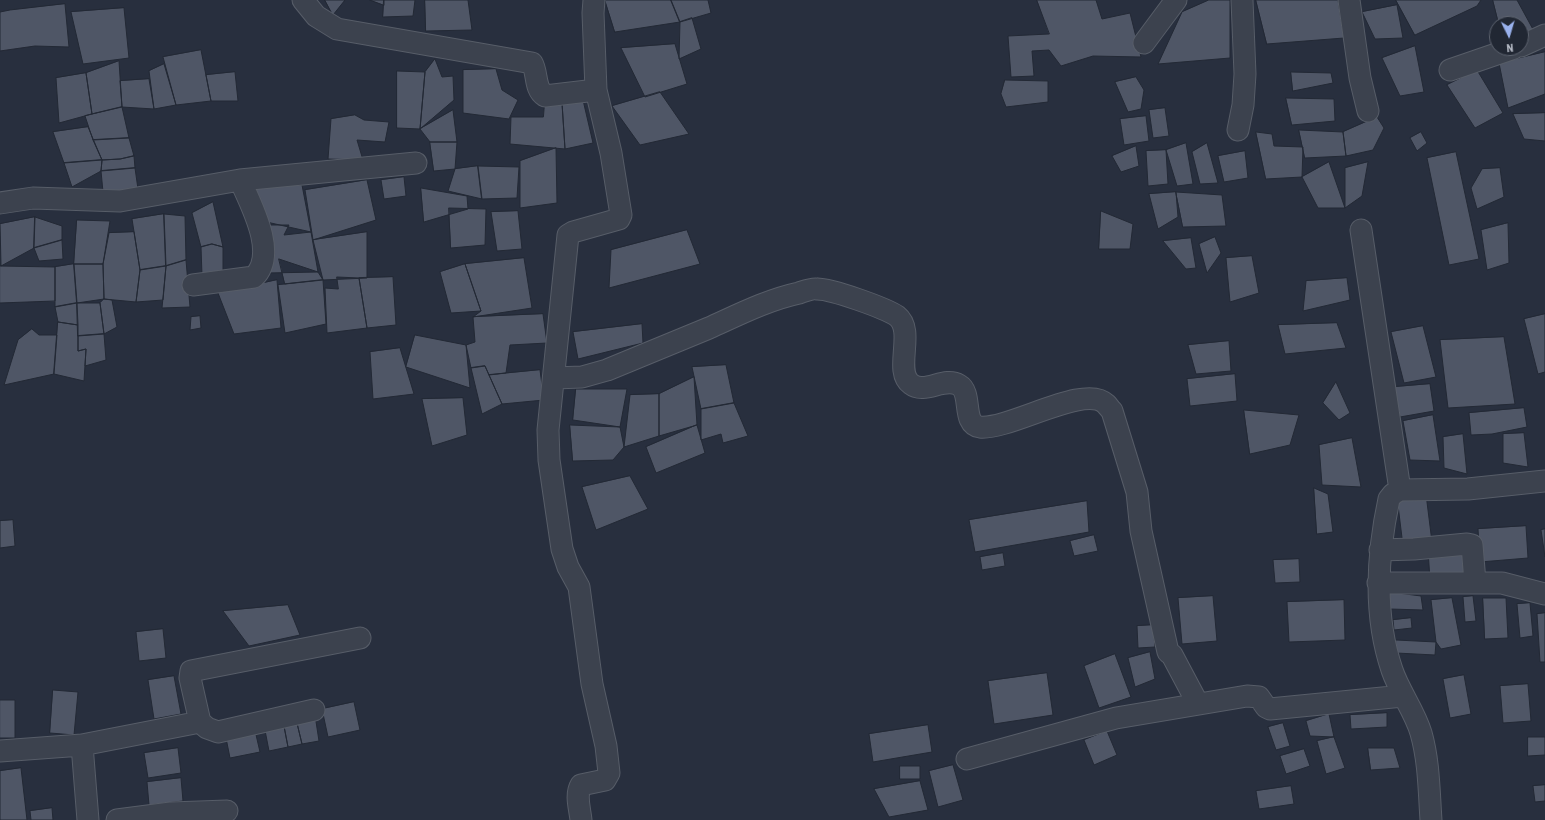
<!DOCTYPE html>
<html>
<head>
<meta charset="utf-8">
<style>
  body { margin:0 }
  #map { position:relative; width:1545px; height:820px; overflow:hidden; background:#282f3e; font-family:"Roboto Condensed",sans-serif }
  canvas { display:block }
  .north { position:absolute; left:1489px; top:16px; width:40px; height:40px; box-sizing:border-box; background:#212733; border:1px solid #5d636f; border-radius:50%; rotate:175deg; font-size:11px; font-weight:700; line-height:16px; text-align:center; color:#b8bdc8 }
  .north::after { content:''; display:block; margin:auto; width:14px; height:18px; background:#99b1ed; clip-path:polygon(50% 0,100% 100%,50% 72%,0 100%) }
</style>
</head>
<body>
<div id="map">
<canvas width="1545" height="820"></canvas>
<div class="north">N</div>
</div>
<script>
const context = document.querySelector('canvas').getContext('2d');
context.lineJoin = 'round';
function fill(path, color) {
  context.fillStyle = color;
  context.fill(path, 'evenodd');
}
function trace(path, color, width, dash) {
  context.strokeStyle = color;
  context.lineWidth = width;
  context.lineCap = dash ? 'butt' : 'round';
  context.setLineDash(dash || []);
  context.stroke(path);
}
const building = new Path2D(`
  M325,0H345L333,15Z
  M370,0H384V5Z
  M384,0H415L413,16L383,17Z
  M425,0H468L472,30L426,31Z
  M605,0H671L680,22L615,32Z
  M671,0H708L711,13L680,22Z
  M1037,0H1096L1102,19L1130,13L1141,57L1093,56L1061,66L1049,50L1032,51L1034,76L1011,77L1008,36L1049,34Z
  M1209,0H1230V58L1158,64L1182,12Z
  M1256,0H1338L1344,38L1267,44Z
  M1396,0H1481L1477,6L1415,35Z
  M1493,0H1517L1535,33L1521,39V24H1499Z
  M65,4L69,47L35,46L0,51V12L10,10Z
  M1397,5L1403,38L1375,39L1362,12Z
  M124,8L129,58L83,64L71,12Z
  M692,18L701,49L679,59L680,22Z
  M675,44L687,84L645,97L621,48Z
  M1415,46L1424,92L1400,96L1382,58Z
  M201,50L211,101L176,105L163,57Z
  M1545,52V94L1508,108L1499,63Z
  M435,59L442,77L453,76L454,100L420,129L425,72Z
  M119,61L122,107L92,114L86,73Z
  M164,64L176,105L154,109L149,71Z
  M496,69L502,90L518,100L509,119L463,113V70Z
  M1477,70L1503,113L1475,128L1447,85Z
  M397,71L425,72L420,129L397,128Z
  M235,72L238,101H211L206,75Z
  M1291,72L1331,73L1333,83L1293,91Z
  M86,73L92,114L59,123L56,78Z
  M1136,77L1144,90L1141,109L1128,112L1115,82Z
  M149,79L154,109L122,107L120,81Z
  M1005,80L1048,81V102L1006,107L1001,94Z
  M660,92L689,134L640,145L612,106Z
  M1286,98L1334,99L1335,121L1292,125Z
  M583,100L593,143L565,149L562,103Z
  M545,102L562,103L565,149L510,144L511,117H543Z
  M122,107L129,138L93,140L85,116Z
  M1165,108L1169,136L1153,138L1149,110Z
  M453,110L457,142H430L420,129Z
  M1545,113V141L1524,139L1513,114Z
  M355,115L364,120L389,122L385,142L357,140L363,160L328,159L331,119Z
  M1146,116L1149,141L1124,145L1120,119Z
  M1377,117L1384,128L1373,150L1346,156L1343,132Z
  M88,127L102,160L64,163L53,132Z
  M1299,130L1343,132L1346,156L1305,158Z
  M1256,132L1272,134L1274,146L1303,147L1302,177L1266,179Z
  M1421,132L1427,143L1417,151L1410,138Z
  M129,138L134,156L120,159L102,160L93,140Z
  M430,142H457L455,169L434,171Z
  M1186,143L1193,184L1177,186L1166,150Z
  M1207,143L1218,183L1200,184L1192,152Z
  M1136,146L1139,166L1121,172L1112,156Z
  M556,148L557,203L520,208V161Z
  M1166,150L1168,184L1148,186L1146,151Z
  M1245,151L1248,178L1224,182L1218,156Z
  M1456,152L1479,259L1449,265L1427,158Z
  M134,156L135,168L101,171L102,160L120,159Z
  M102,160L101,171L72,187L64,163Z
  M1329,162L1345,208H1318L1302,177Z
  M1368,162L1362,196L1345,208V168Z
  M478,166L519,167L517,198L482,199Z
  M478,166L482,199L448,191L455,169Z
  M135,168L138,189L103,192L101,171Z
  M1500,168L1504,197L1477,209L1471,188L1482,169Z
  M404,177L406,196L384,199L381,180Z
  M367,180L376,220L313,240L305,190Z
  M254,185H302L311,232L262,221Z
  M421,188L467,196L468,209L424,222Z
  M1176,192L1178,217L1158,229L1149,194Z
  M1176,192L1222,195L1226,226L1183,227Z
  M213,202L223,247L212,244L201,247L192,213Z
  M449,208L486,209L485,245L451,248Z
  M518,211L522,249L497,251L491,212Z
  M1101,211L1133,224L1130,249H1099Z
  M164,214L185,216L186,260L166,266Z
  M164,214L166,266L140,270L132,219Z
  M35,217L62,226V240L34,248Z
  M35,217L34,248L1,266L0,224Z
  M77,220L110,221L103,264H74Z
  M1508,223L1509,263L1487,270L1481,230Z
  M267,225H289L284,235L311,232L318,272L268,273Z
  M687,230L700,264L609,288L611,250Z
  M134,232L140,270L136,302L104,299L103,264L109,233Z
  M367,232V278L323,280L313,240Z
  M1215,237L1221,253L1207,273L1199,244Z
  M1191,238L1196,268L1186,269L1163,241Z
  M62,240L63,259L39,261L34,248Z
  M212,244L223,247V274L202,276L201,247Z
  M1252,256L1259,293L1230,302L1226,258Z
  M524,258L532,308L473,317L481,311L465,264Z
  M279,259L318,272L323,280L285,284Z
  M186,260L190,307L162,308L166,266Z
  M74,264H103L104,299L77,303Z
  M74,264L77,303L55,307V267Z
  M465,264L481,311L451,313L440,272Z
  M0,266L55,267V301L0,303Z
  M166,266L163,300L136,302L140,270Z
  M337,277L359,278L367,328L327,333L325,288L338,289Z
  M393,277L396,325L367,328L359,278Z
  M1347,278L1350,300L1303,311L1306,281Z
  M277,280L281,328L234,334L218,293Z
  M323,280L326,324L285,333L278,285Z
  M104,299L112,300L117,327L104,334L100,303Z
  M77,303H100L104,334L78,336Z
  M77,303L78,325L58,322L55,307Z
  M543,314L547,343L510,345L506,373L489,375L485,366L471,368L466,345L475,342L473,317Z
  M1545,314V372L1538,374L1524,319Z
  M200,316L201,328L190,330L191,317Z
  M58,322L78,325V351L86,349L84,381L54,374Z
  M1337,323L1346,348L1285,354L1278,325Z
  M642,324L643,343L578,359L573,332Z
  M1423,326L1436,377L1404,383L1391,332Z
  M32,329L39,335H57L54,374L4,385L18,340Z
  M104,334L106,360L85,366L86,349L78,351V336Z
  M415,335L466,345L470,388L406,367Z
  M1504,337L1515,404L1448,408L1440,340Z
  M1229,341L1231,371L1196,374L1188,345Z
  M400,348L414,394L373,399L370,352Z
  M726,365L734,403L701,409L692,367Z
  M485,366L502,404L482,414L471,368Z
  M540,370L544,400L502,404L489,375Z
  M1235,374L1237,401L1190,406L1187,379Z
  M694,377L697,425L659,436V394Z
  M1336,382L1350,413L1339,420L1323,403Z
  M1430,384L1434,411L1400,417L1394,387Z
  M576,389H627L620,427L573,420Z
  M659,394V436L624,447L630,395Z
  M463,398L467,435L432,446L422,399Z
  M734,403L748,436L723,443L721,434L701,440V409Z
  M1524,408L1527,427L1492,434L1471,435L1469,413Z
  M1244,410L1299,415L1290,445L1250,454Z
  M1433,415L1440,461L1410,460L1403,421Z
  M570,425L620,427L624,447L613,460L573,461Z
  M697,425L705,453L656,473L646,447Z
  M1524,433L1528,467L1503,463V434Z
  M1463,434L1467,474L1444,468L1443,437Z
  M1352,438L1361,487L1322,485L1319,445Z
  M630,476L648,509L596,530L582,487Z
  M1314,488L1328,494L1333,532L1317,534Z
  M1426,494L1432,542L1403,546L1397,497Z
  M1087,501L1089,532L975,552L969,520Z
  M13,520L15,546L0,548V521Z
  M1526,526L1528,558L1480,562L1478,529Z
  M1545,529V557L1541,530Z
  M1094,535L1098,551L1074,556L1070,541Z
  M1466,547L1468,577L1430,580L1428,550Z
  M1003,553L1005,566L982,570L980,557Z
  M1299,559L1300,582L1275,583L1273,560Z
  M1390,592L1421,596L1423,610L1390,609Z
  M1213,596L1217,641L1182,644L1178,598Z
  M1473,596L1476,621L1465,622L1463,597Z
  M1452,598L1461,645L1441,649L1436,642L1431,600Z
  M1483,598H1506L1508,638L1485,639Z
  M1344,600L1345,640L1289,642L1287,602Z
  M1530,603L1533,636L1520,638L1517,604Z
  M288,605L300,635L249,646L223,611Z
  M1545,613V662H1540L1537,614Z
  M1411,618L1412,628L1394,630L1393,620Z
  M1153,625L1155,647L1138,648L1137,626Z
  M163,629L166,658L139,661L136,632Z
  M1396,640L1436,642L1435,655L1396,653Z
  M1150,652L1155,679L1135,687L1128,658Z
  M1115,654L1131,697L1099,708L1084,666Z
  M1047,673L1053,715L994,724L988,681Z
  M1464,675L1471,714L1450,718L1443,679Z
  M174,676L181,714L154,719L148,680Z
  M1528,684L1531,721L1503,723L1500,686Z
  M53,690L78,692L74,735L50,733Z
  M0,700H15V738H0Z
  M354,702L360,730L328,737L322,709Z
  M1387,713V727L1351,729L1350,715Z
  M1329,714L1334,737L1310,736L1306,721Z
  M315,715L319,741L302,744L296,719Z
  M296,719L302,744L288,747L283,721Z
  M283,721L288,747L269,751L264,725Z
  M1283,723L1290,746L1276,750L1268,727Z
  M928,725L932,752L873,762L869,734Z
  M254,726L260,752L230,758L225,733Z
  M1107,731L1117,755L1094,765L1084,740Z
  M1334,737L1345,768L1326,774L1317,741Z
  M1528,737H1545V755L1528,756Z
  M178,748L181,773L148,778L144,753Z
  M1368,748H1394L1400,768L1371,770Z
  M1304,749L1310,766L1286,774L1280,756Z
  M953,765L963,800L938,807L929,771Z
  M900,766H920V779H900Z
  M21,768L27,820H0V771Z
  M181,778L183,801L149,805L147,782Z
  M920,781L928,810L889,817L874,789Z
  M1545,785V801L1535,802L1533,786Z
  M1291,786L1294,804L1259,809L1256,791Z
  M52,808L53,820H31L30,811Z`);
const street = new Path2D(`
  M303,0L316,16L337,29L532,63C538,73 534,89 545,96L596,90
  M1349,0L1360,78L1368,111
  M1144,43L1176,0
  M1521,46L1545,35
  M1450,70L1514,48
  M1238,130L1243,105L1245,74L1242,0
  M0,203L33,198L120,201L240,180L416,163
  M1361,230L1400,490
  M193,285L254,277C278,254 251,205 240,180
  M554,378L582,377L607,370C641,356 675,342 709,328C738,315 767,300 799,293C805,291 812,288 817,289C832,289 885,308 897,316C916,331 893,371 911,384C925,395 944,376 959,385C973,393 961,424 980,427C1010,430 1085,383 1106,404C1108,406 1110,409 1112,411L1137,492L1141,531L1168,652L1172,655L1198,704
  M1380,550L1414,549L1467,544L1472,545L1475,582
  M1378,583H1502L1545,594
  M200,722L207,728L218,732L314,710
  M82,745L200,722L190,678L191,671L360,638
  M0,751L82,745L88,820
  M967,759L1116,718L1247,696L1259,697L1266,707L1270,709L1403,696
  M117,820L171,813L227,811
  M581,820C580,809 575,795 581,785L605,780L609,773L606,746L592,684L579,587L568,567L562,549L549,460L548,430L568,235L573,232L619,219L621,215L611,153L596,90L593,13L594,0
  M1431,820C1429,791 1429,761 1421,733C1415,712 1399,691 1392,670C1373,614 1377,555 1389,499L1393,494L1400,490L1468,489L1545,481`);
fill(building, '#4f5666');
trace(building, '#232935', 1);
trace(street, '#575d68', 23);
trace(street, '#3c424e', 21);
</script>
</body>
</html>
